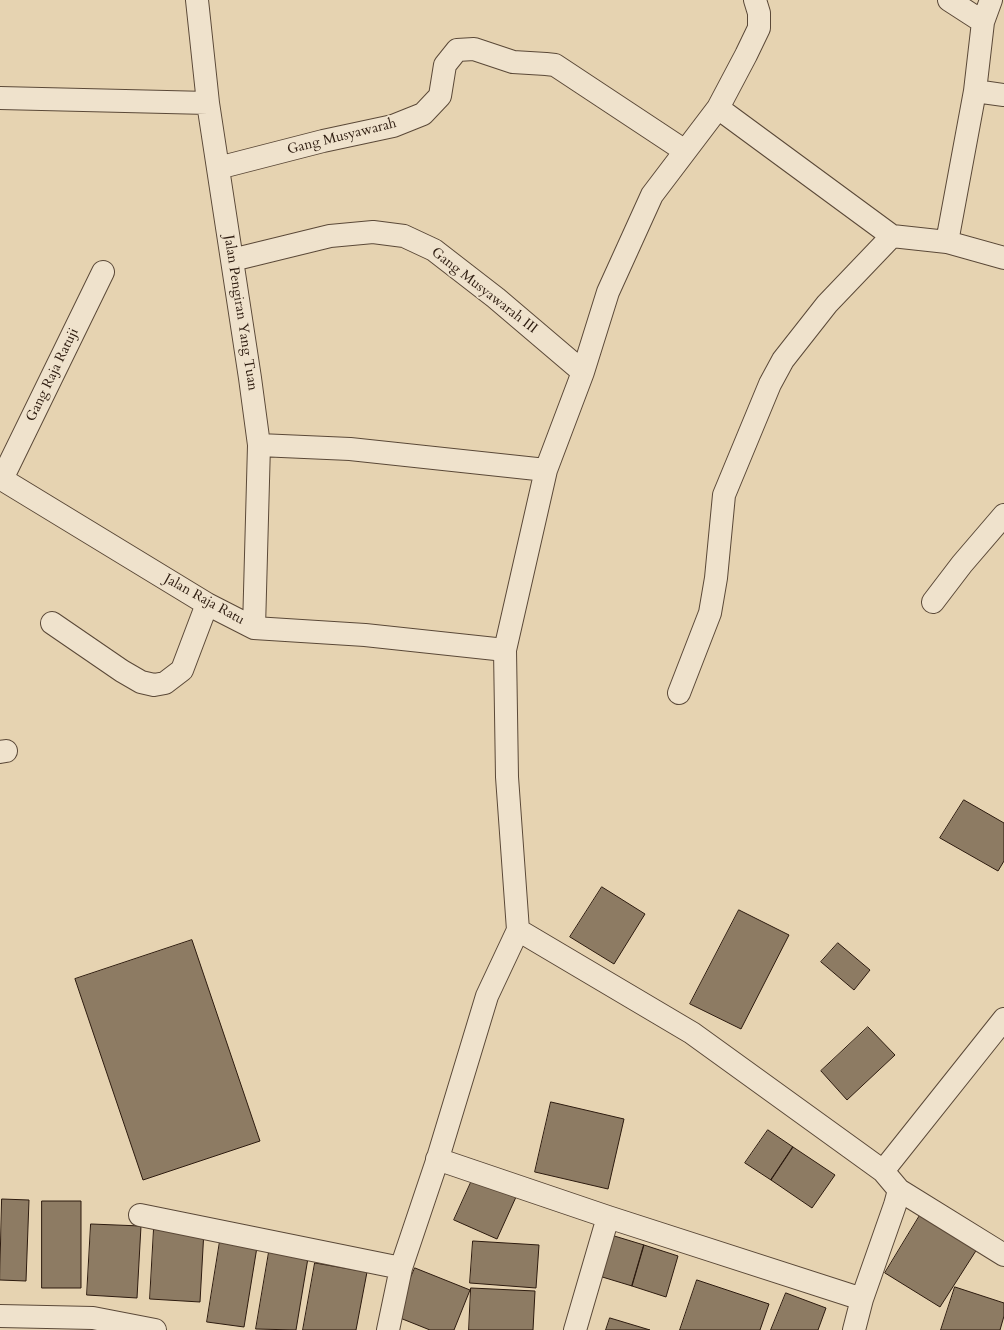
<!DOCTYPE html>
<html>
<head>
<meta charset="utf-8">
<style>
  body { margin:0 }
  canvas { display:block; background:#e6d3b1 }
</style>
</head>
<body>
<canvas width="1004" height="1330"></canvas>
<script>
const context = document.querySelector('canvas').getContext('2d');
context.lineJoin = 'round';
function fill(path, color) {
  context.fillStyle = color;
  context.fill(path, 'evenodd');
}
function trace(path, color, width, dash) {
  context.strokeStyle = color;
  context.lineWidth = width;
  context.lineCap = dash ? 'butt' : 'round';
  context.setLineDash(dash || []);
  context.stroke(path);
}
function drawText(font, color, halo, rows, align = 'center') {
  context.font = font + ' Cardo,serif';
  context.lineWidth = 4;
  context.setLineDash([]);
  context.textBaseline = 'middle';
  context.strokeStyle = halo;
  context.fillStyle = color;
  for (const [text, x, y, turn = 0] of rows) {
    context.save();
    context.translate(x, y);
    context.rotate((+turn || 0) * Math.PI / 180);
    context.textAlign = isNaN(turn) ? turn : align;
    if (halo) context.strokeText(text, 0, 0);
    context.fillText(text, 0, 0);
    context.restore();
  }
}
const building = new Path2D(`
  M964,800L1004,823V861L998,871L940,838Z
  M602,887L645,914L614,964L570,937Z
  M739,910L789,935L741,1029L690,1004Z
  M192,940L260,1141L143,1180L75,979Z
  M838,943L870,970L854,990L821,962Z
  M868,1027L895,1055L847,1100L821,1071Z
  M551,1102L624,1119L608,1189L535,1172Z
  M768,1130L793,1147L771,1180L745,1163Z
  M793,1147L835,1175L812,1208L771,1180Z
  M473,1178L516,1197L497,1239L454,1220Z
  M2,1199L29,1200L26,1281L0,1280Z
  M42,1201H81V1288H42Z
  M922,1212L979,1246L940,1307L885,1273Z
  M91,1224L141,1226L137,1298L87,1295Z
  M154,1228L204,1230L200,1302L150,1299Z
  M611,1235L644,1245L632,1286L599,1276Z
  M220,1241L257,1247L244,1327L207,1322Z
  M473,1241L539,1245L536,1288L470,1283Z
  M644,1245L678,1256L666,1297L632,1286Z
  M269,1252L308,1258L296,1330L256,1329Z
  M315,1263L367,1272L356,1330H303Z
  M415,1268L470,1290L454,1330H430L395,1316Z
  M697,1280L769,1304L760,1330H680Z
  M955,1287L1004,1303V1316L1000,1330H941Z
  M471,1288L535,1291L533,1330H469Z
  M786,1293L826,1308L818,1330H771Z
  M610,1318L650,1330H606Z`);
const minor = new Path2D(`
  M197,0L208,103L250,378L259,445L254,628
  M755,0L759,13V28L746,55L718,108L652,195L608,292L583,372L546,470L505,650L507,777L518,930L692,1033L883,1171L899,1190L895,1205L862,1299L854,1330
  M949,0L983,22
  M975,91L1004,95
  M0,98L208,103
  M718,108L892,236L947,242L1004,258
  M218,168L323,141L393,126L423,114L440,96L445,65L457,50L474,49L513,62L546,64L555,65L685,151
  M947,242L975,91L983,22L991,0
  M232,260L330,236L373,232L404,236L434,250L496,298L583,372
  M259,445L350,449L546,470
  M0,478L207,604L254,628L365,635L505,650
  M2,479L103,272
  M933,602L962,564L1004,515
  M52,623L122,671L141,682L154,685L165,683L182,670L207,604
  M679,693L710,613L716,578L724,495L770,384L783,360L827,304L892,236
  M0,752L6,751
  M437,1159L608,1217L862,1299
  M883,1171L1004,1019
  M899,1190L1004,1255
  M140,1215L401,1268
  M0,1316L93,1318L155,1330
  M388,1330L401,1268L437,1161L487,996L518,930
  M575,1330L608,1217`);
const streetNames = [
  ["Gang Musyawarah",342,137,-14],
  ["Gang Musyawarah III",484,291,38],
  ["Jalan Pengiran Yang Tuan",240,313,81],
  ["Gang Raja Ratuji",53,375,-64],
  ["Jalan Raja Ratu",204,600,29]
];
fill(building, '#8d7b63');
trace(building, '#2d1b0f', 1);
trace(minor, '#5b4938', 24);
trace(minor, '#efe2cc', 22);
drawText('14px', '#2d1b0f', '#efe2cc', streetNames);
</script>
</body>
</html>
